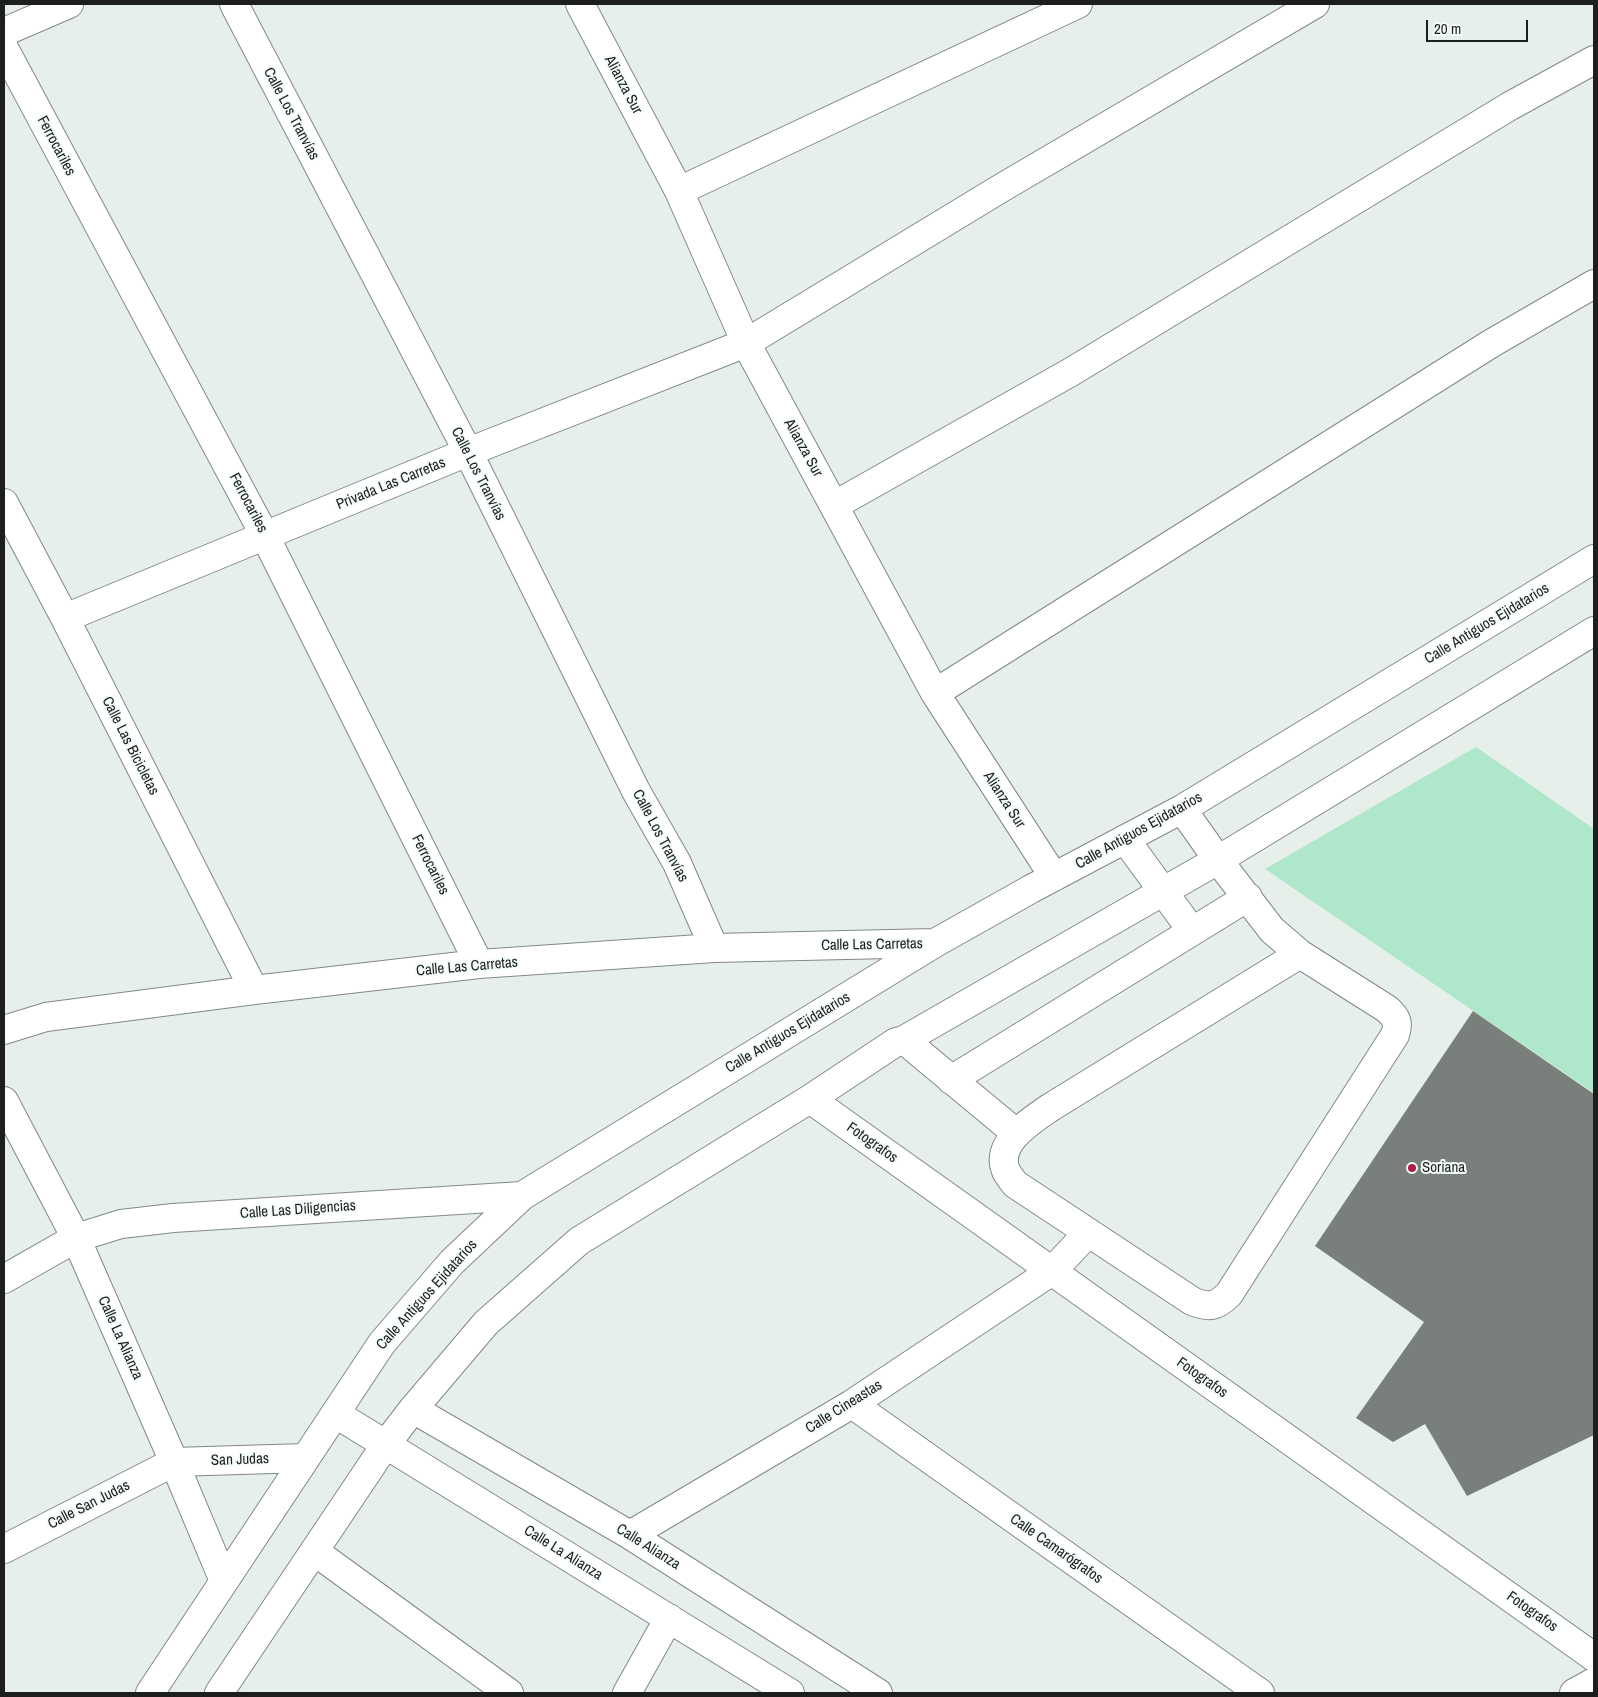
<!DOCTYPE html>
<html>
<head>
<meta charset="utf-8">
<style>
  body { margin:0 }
  #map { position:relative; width:1598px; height:1697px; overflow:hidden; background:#e7efeb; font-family:"Archivo Narrow",sans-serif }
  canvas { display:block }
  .frame { position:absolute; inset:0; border:5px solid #1d1f1e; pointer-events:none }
  .scale { position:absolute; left:1426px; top:20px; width:102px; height:22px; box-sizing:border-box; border:2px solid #1d1f1e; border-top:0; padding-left:6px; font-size:15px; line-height:18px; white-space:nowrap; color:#1d1f1e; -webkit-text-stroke:4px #f4fcf8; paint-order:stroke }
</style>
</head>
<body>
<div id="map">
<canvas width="1598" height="1697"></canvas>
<div class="frame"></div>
<div class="scale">20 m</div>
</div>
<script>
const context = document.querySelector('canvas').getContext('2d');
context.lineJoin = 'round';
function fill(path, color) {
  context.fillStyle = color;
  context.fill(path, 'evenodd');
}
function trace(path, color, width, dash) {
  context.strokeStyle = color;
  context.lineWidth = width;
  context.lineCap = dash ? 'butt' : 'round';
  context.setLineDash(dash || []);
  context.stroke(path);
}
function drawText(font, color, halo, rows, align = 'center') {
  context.font = font + ' "Archivo Narrow",sans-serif';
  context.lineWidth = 4;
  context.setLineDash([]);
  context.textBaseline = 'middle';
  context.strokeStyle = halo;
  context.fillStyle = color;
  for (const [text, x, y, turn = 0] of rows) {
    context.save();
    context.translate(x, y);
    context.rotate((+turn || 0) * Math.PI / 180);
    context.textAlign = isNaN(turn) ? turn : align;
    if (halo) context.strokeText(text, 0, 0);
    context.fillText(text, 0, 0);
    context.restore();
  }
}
const green = new Path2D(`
  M1476,747L1594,829V1093L1265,869Z`);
const building = new Path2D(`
  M1473,1011L1594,1094V1435L1467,1496L1425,1424L1393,1442L1356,1418L1424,1322L1315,1246Z`);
const minor = new Path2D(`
  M234,4L468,452L636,791L677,863L714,948
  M580,4L679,191L746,343L935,693L1054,877
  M4,32L69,4
  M4,48L265,536L479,964
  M679,191L1078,4
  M4,503L65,618L254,990
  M835,505L1071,372L1510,106L1594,60
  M65,618L468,452L746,343L1003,187L1315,4
  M935,693L1492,343L1594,284
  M1182,809L1218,860L1272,930L1300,954L1387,1009C1397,1018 1399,1023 1395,1035L1229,1294C1216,1307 1209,1308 1192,1301L1015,1184C1012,1180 1008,1175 1006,1171C994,1143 1032,1120 1051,1107L1300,954
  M1125,839L1192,931
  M4,1030L46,1017L254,990L479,964L714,948L934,943
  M904,1040L1016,1133
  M951,1080L1248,897
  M810,1099L1594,1657
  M4,1101L76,1238L174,1462L224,1581
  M4,1279L76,1238L121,1224L173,1218L522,1196
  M852,1404L1260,1693
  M413,1409L630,1535L878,1693
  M336,1414L790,1693
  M630,1535L852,1404L1052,1271L1088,1233
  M4,1549L174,1462L306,1458
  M314,1551L509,1693
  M150,1693L382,1343L452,1262L522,1196L935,943L1031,889L1182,809L1594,559
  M219,1693L386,1444L413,1409L486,1323L579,1241L810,1099L896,1042L904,1040L1218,860L1594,631
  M627,1693L669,1618
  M1574,1693L1594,1682`);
const markers = [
  [1412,1168,5,"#b01d46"]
];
const streetNames = [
  ["Alianza Sur",623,85,62],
  ["Calle Los Tranvías",291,114,62],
  ["Ferrocariles",56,146,62],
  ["Alianza Sur",803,448,61],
  ["Calle Los Tranvías",478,474,63],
  ["Privada Las Carretas",391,484,-22],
  ["Ferrocariles",248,503,62],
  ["Calle Antiguos Ejidatarios",1487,624,-31],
  ["Calle Las Bicicletas",130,746,63],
  ["Alianza Sur",1004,800,57],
  ["Calle Antiguos Ejidatarios",1139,831,-29],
  ["Calle Los Tranvías",660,836,62],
  ["Ferrocariles",430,865,63],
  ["Calle Las Carretas",872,945,-1],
  ["Calle Las Carretas",467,967,-5],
  ["Calle Antiguos Ejidatarios",788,1033,-31],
  ["Fotografos",872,1143,35],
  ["Calle Las Diligencias",298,1210,-4],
  ["Calle Antiguos Ejidatarios",427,1295,-48],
  ["Calle La Alianza",120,1338,66],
  ["Fotografos",1202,1378,35],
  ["Calle Cineastas",844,1407,-32],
  ["San Judas",240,1460,-2],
  ["Calle San Judas",89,1505,-27],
  ["Calle Alianza",648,1547,32],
  ["Calle Camarógrafos",1056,1549,35],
  ["Calle La Alianza",563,1553,32],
  ["Fotografos",1532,1612,35]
];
const poiNames = [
  ["Soriana",1422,1168]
];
fill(green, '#afe7ca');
fill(building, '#79807c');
trace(minor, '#828985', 30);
trace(minor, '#fff', 28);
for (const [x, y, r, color] of markers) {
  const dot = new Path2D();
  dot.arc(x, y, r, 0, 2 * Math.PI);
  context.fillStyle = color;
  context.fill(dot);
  trace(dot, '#f4fcf8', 2);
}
drawText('15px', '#1d1f1e', '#f4fcf8', streetNames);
drawText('15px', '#1d1f1e', '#f4fcf8', poiNames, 'left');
</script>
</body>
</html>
